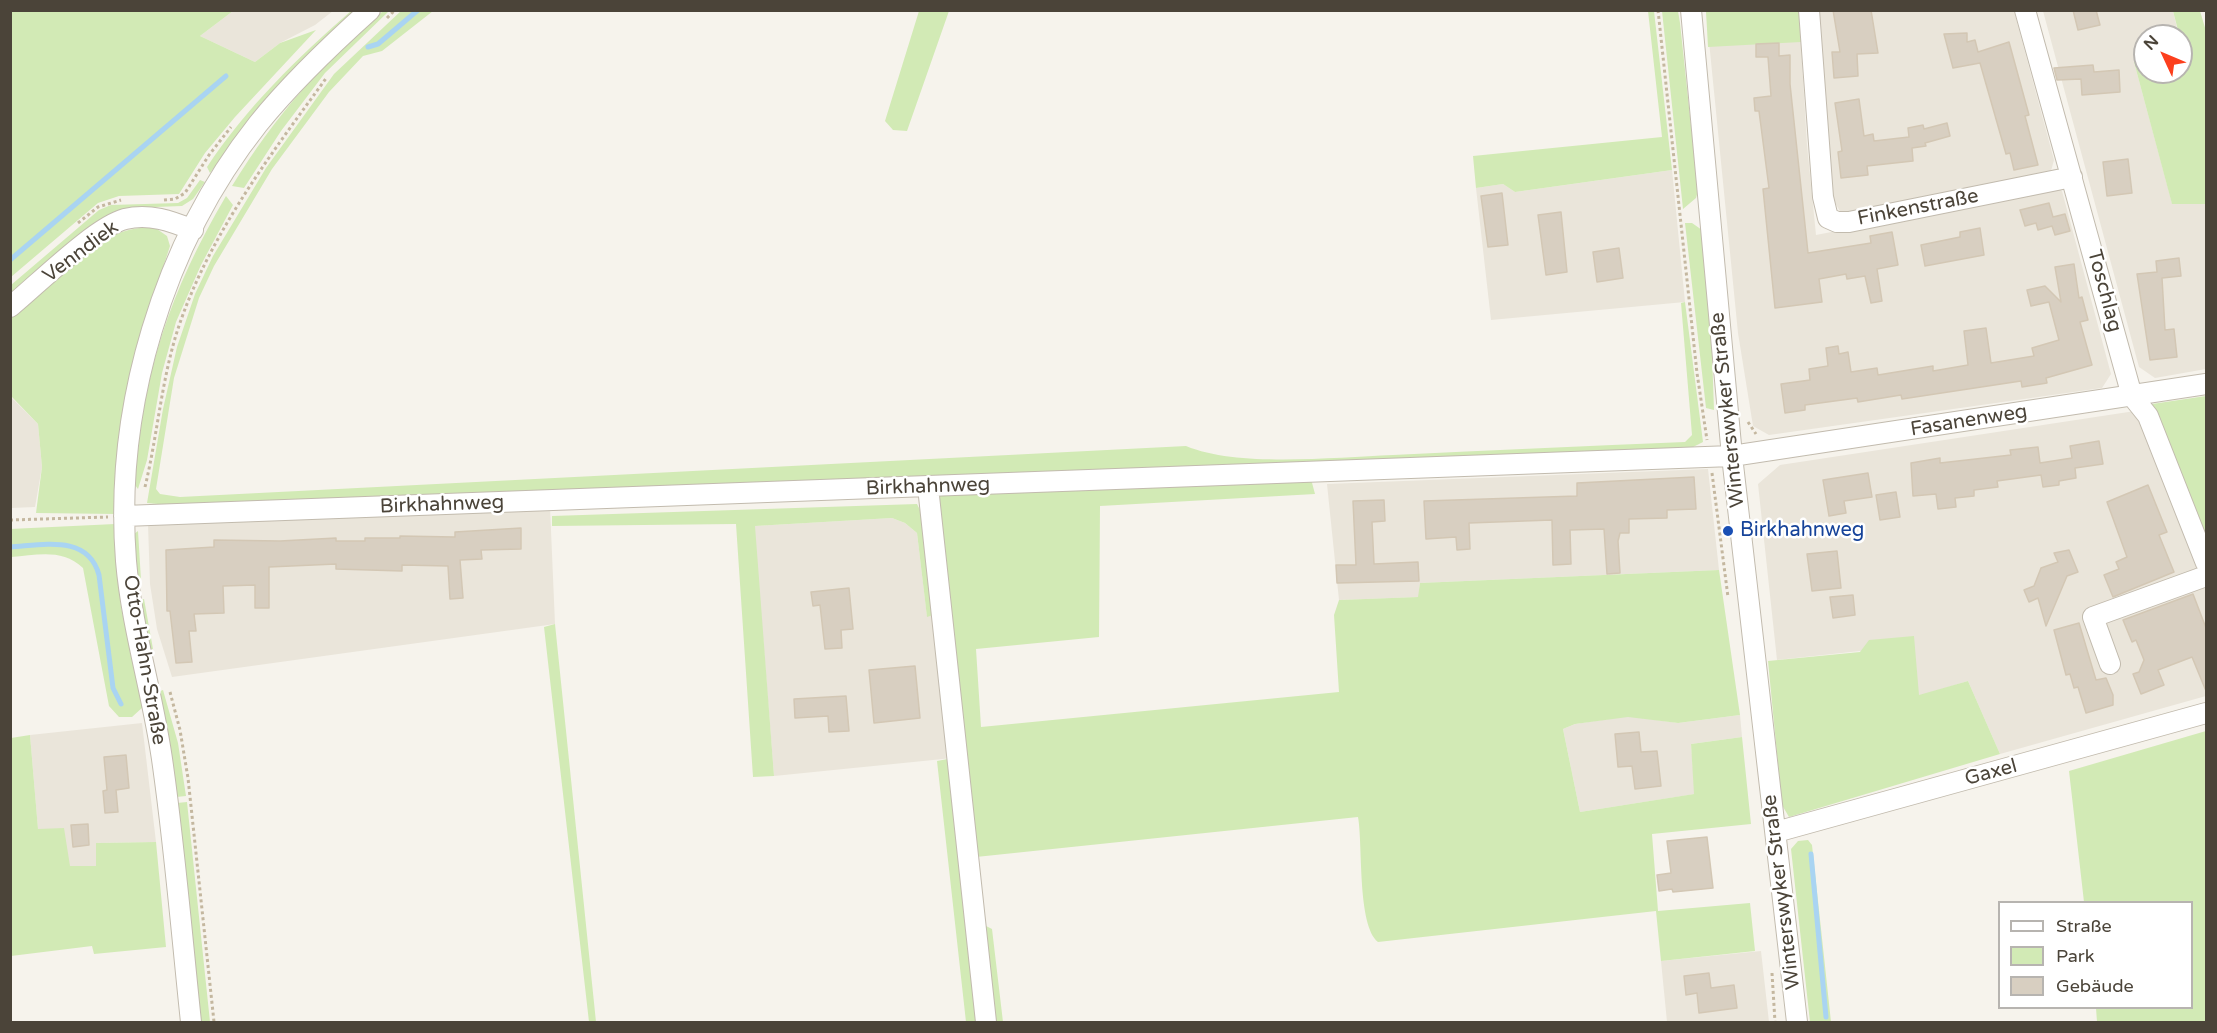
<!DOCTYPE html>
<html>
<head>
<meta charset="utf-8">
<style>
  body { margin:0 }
  #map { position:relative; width:2217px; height:1033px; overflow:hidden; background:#f6f3ec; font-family:"Varela Round",sans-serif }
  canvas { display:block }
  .frame { position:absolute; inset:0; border:12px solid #4b4439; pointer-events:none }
  .legend { position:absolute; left:1998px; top:901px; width:195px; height:108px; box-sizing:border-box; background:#fff; border:2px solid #b7b4b0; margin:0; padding:8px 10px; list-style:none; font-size:18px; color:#4b4439 }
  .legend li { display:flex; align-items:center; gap:12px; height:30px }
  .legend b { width:30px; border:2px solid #b7b4b0 }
  .north { position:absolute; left:2133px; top:24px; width:60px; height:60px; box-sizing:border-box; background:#fff; border:2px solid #b7b4b0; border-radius:50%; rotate:314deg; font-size:16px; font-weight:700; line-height:24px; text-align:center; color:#4b4439 }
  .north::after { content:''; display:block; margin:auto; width:21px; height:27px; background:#fc3f1d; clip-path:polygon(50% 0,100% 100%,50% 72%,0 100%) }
</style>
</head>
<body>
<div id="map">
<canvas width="2217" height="1033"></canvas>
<div class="frame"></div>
<ul class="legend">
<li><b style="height:8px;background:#fff"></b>Straße</li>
<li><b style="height:16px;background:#d2eab5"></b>Park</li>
<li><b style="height:16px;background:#d8cfc1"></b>Gebäude</li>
</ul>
<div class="north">N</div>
</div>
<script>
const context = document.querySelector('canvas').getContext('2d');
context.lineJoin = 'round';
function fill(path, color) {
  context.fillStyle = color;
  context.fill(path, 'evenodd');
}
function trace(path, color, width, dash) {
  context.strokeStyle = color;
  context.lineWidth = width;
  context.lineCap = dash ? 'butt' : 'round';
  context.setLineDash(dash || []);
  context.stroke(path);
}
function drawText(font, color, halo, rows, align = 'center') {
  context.font = font + ' "Varela Round",sans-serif';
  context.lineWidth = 5;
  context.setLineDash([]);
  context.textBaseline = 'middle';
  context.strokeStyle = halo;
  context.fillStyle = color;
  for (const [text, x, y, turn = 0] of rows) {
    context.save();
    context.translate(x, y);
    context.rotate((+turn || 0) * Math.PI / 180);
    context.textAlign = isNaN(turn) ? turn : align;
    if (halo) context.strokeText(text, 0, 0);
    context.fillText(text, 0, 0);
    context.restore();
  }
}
const residential = new Path2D(`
  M233,11H333L315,25L280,43L255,62L200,36Z
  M1706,11H1799L1807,145L1816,235L2057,188L2062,191L2111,374L2102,388L1769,435L1753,426L1738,333Z
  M1819,11H2014L2054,160L2051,171L1842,215L1833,199Z
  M2043,11H2173L2179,36H2145V61L2134,62L2172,203L2206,204V369L2155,378L2139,367Z
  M1672,170L1685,302L1491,320L1476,188L1503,184L1515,192Z
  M10,396L38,424L42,467L35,507L11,508Z
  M2135,411L2206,587V696L2000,754L1968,681L1919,696L1860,651L1777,660L1758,484L1780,465Z
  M1708,469L1719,570L1420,583L1419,597L1339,600L1327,484Z
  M550,507L555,624L172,677L157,629L150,584L148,524Z
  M892,518L905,523L917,533L927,616L936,614L953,758L774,776L754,526Z
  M1740,715L1742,737L1691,744L1695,794L1580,812L1563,729L1575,724L1628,716L1678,723Z
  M142,723L156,842L96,843V866H70L38,830L30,735Z
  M1761,951L1769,1022H1667L1661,961Z`);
const green = new Path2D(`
  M11,10L233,11L200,36L255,62L280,43L316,30L235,117L205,153L179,194L119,196L98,203L11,277Z
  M402,10L433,11L382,51L363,56L329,92L272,169L214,266L199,298L174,378L156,489L160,494L180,497L1186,446C1239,468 1335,457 1393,455C1491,450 1588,446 1685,442L1692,435L1681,303L1685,302L1703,442L1693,447V454L177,506L147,503L163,409L177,347L195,294L213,256L266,168L334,74Z
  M351,11H356L259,108L210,173L207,167C246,108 298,57 351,11Z
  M383,11H389L325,73L281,131L244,188L232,186C276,115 320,65 383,11Z
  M919,11H949L907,131L893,130L885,121Z
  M1648,11H1654L1672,170L1515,192L1503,184L1476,188L1473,156L1662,137Z
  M1662,11H1678L1680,23L1698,191L1696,198L1683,209Z
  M1706,11H1799L1801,42L1708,47Z
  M2173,11H2200L2206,31V204H2172L2134,62L2145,61V72H2181V58L2185,57Z
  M200,180L205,182L193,199L182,206L129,208L111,214L11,299V285L99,210L111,205L178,203L187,198Z
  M226,196L233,205L201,265L176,322L162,373L147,460L138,489L135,485C142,374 170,291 226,196Z
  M1685,223H1692L1702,230L1711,325L1714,410L1706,408Z
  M154,227L167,236L170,246L151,305L116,514L36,513L42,467L38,424L11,396V316C50,282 98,225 154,227Z
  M2206,396V537L2152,404Z
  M1311,479L1315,494L1100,506L1099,637L976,649L981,727L1339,692L1334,615L1339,600L1418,597L1420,583L1719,570L1740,715L1678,723L1628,717L1575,724L1563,729L1580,812L1694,794L1691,744L1742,737L1751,824L1652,834L1658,911L1750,903L1755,951L1661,961L1656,911L1378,942C1357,925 1363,845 1358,817L976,857L984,925L992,929L1003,1022H989L936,495Z
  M917,504L922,514L936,614L927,617L917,533L905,523L892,518L755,526L774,776L753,777L736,524L552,526V516Z
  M115,524L121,607L143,707L132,717H119L109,706L83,568C62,548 37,555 11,557L10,529Z
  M138,531L141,580L137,581L134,534Z
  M144,599L153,649H148L139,600Z
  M555,624L596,1022H589L544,627Z
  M1914,636L1919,695L1968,681L2000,754L1789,817L1782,805L1768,661L1860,652L1869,640Z
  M163,690L178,743L186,796L176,797L158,692Z
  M2206,731V1022H2097L2096,1008H2192V902H2084L2069,771Z
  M30,735L38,829L64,828L70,866H96V843L156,842L166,947L94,954L92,946L11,956V738Z
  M953,758L981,1022H966L937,761Z
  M187,802L210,1022H200L177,803Z
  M1808,840L1812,845L1831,1022H1810L1791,849L1798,841Z`);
const stream = new Path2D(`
  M368,47L378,44L418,10
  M10,260L226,76
  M10,547C43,545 88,534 99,575L113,688L121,704
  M1811,854L1826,1017`);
const building = new Path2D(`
  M1833,10H1871L1878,53L1857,54L1858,76L1834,78L1832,52H1840Z
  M2073,10H2096L2100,25L2078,30Z
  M1967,33V42L1975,40L1978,52L2009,42L2029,115L2025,116L2038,165L2014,170L2010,153L2006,154L1980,63L1953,68L1944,34Z
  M1779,43V56L1790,55V84L1808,253L1871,243L1870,236L1892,232L1898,265L1877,269L1882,301L1871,303L1865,276L1847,279L1846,274L1819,279L1822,302L1775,308L1763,189L1769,188L1759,111H1755L1754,98L1771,96L1768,57H1756V44Z
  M2093,65L2094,72L2119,70L2120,92L2082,95L2081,79L2057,80L2054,68Z
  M1859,99L1864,136L1873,134L1874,141L1909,137L1908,128L1923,125L1924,129L1947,123L1950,136L1925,143L1926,146L1912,148L1913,161L1867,166L1868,175L1841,178L1838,152L1842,151L1835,103Z
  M2128,159L2132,193L2107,196L2103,162Z
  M1502,193L1508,245L1488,247L1481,196Z
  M2049,203L2053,217L2065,214L2070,231L2055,235L2052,226L2038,230L2036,223L2025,226L2020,210Z
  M1561,212L1567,272L1546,275L1538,215Z
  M1980,228L1984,255L1925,266L1921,245L1960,237V232Z
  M1619,248L1623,278L1597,282L1593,252Z
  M2179,258L2181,276L2162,278L2165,330L2174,329L2177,357L2150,360L2137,274L2157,272L2156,261Z
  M2074,264L2079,298L2082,297L2088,320L2080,322L2092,365L2046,378L2047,383L2022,387L2021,381L1902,399L1901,395L1858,402L1857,398L1805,405V410L1785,413L1781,384L1810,380L1809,369L1828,366L1826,348L1838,346L1839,354L1848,352L1851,372L1877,368L1878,375L1933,366V371L1968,365L1964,331L1986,328L1991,363L2034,356L2032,348L2059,340L2049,302L2031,306L2027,290L2045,286L2061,302L2055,267Z
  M2099,441L2103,464L2075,468L2076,478L2059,481V485L2043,487L2041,475L1997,481L1998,487L1974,490V496L1955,498L1956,507L1938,509L1936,494L1913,496L1911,463L1940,458V463L2011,455L2010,450L2038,447L2040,463L2072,458L2070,446Z
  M1868,473L1872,497L1844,501L1846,513L1829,516L1823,480Z
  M1694,477L1696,509L1667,510V518L1629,519V533H1620L1618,541L1620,573L1607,574L1604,529L1570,530L1571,564L1553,565L1552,520L1469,523L1470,549L1457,550L1456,537L1426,539L1424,501L1577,496V483Z
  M2148,485L2167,532L2159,535L2174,572L2113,597L2104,575L2119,569L2116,562L2127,557L2107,502Z
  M1896,492L1900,517L1880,520L1876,495Z
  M1384,500L1385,521L1372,522L1374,564L1418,562L1419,581L1337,583L1336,565H1356L1353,501Z
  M521,528V549L481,550L482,559L460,560L463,598L450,599L448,566L402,565V571L336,569V564L269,567V608H255V585L223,586L224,613L194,614L196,631H189L192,662L176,663L170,611H167L166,550L214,547V540L280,541L336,538V541H365V538H400V536L455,537V532Z
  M2069,550L2078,572L2067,576L2046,626L2038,598L2029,602L2024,590L2034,586L2041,568L2058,562L2054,553Z
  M1837,551L1841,588L1812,591L1807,554Z
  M849,588L853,629L841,630L842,648L825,649L820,605L813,606L811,592Z
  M2193,594L2206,628V691L2192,657L2158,670L2164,685L2141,694L2133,674L2139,672L2144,660L2136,640L2132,642L2123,620Z
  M1853,595L1855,615L1833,618L1830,597Z
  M2079,623L2096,680L2106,678L2113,695V705L2086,713L2078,687L2074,688L2070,674L2066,675L2054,630Z
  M915,666L920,718L874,723L869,670Z
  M846,696L849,731L829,732L828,716L795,718L794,699Z
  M1639,732L1641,752L1657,751L1661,786L1635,789L1632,766L1618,767L1615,734Z
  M126,755L129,788L116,790L118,812L105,813L103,791L107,790L104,757Z
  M88,824L89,845L73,847L71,825Z
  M1707,837L1713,888L1673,892L1672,889L1659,891L1657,875L1671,873L1667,841Z
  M1709,973L1711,988L1734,985L1737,1008L1699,1013L1697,993L1686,995L1684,976Z`);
const path = new Path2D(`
  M1658,10L1697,373L1707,440
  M387,18L395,10
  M164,200L175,199L185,193L209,155L231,127
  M78,223L98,207L121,200
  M1748,422L1756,434
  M1712,473L1728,597
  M145,487C157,437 161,385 176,335C206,239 269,157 327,77
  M10,520L108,517
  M170,692L180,730L188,778L214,1022
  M1772,973L1775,1022`);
const minor = new Path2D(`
  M1691,10L1732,456L1797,1022
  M1809,10L1823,197L1828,218L1837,222H1849L2072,177
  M2025,10L2132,396L2148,416L2206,563
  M10,307C37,285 95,227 125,219C149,213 171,221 193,230
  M928,487L986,1022
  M124,516L1732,456L2206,384
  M2110,664L2093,617L2206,576
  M1776,832L2206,713
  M191,1022C182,937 175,851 163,766C154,697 132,631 126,561C114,408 163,244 258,124C291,83 331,45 370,10`);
const markers = [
  [1728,531,6,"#1a4fb4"]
];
const streetNames = [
  ["Finkenstraße",1918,208,-11],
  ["Venndiek",81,252,-37],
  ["Toschlag",2104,291,75],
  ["Winterswyker Straße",1728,410,-96],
  ["Fasanenweg",1969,421,-9],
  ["Birkhahnweg",928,487,-2],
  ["Birkhahnweg",442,505,-2],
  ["Otto-Hahn-Straße",144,660,80],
  ["Gaxel",1991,773,-15],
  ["Winterswyker Straße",1782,892,-97]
];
const transitNames = [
  ["Birkhahnweg",1740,531]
];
fill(residential, '#eae5da');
fill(green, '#d2eab5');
trace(stream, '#a9d4f2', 5);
fill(building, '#d8cfc1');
trace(building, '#d3c7b4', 1.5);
trace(minor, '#c2bbae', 22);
trace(path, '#c4b79f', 3, [3, 3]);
trace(minor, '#fff', 20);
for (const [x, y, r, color] of markers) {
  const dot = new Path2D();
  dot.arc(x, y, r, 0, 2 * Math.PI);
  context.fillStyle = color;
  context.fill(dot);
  trace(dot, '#fff', 2);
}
drawText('20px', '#4b4439', '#fff', streetNames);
drawText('20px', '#164399', '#fff', transitNames, 'left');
</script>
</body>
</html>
